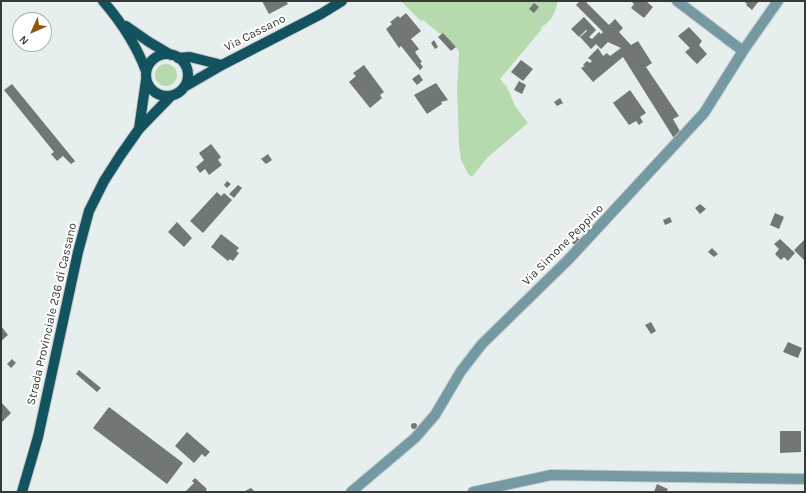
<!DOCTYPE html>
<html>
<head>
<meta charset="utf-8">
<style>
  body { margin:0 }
  #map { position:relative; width:806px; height:493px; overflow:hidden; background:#e7efee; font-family:Karla,sans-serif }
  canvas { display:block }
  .frame { position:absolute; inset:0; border:2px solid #353938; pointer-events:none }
  .north { position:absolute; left:12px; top:12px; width:40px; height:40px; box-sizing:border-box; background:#fff; border:1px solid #aeb0af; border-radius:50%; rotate:225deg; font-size:11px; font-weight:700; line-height:16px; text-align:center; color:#353938 }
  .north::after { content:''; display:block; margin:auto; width:14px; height:18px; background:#8e550d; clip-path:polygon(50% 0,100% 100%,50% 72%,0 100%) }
</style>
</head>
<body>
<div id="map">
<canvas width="806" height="493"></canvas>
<div class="frame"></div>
<div class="north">N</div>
</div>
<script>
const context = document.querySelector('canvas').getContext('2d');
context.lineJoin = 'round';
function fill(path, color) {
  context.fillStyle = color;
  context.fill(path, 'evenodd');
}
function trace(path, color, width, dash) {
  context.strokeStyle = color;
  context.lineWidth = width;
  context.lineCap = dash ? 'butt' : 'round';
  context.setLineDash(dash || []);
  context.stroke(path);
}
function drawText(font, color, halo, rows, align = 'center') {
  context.font = font + ' Karla,sans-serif';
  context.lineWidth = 4;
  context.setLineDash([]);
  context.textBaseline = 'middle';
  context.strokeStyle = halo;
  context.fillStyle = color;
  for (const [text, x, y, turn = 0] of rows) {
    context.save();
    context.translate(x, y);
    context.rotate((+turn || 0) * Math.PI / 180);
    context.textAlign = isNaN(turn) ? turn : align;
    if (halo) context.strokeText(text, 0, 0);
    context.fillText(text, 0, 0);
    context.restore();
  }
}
const green = new Path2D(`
  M401,1H558C555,13 552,21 541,27L542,29L500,79L507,87L515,106L528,123L487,158L472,177L468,174L461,160L459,146L457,89L459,52L456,47L423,20L421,21Z
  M155 75a11 11 0 1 1 22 0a11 11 0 1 1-22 0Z`);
const building = new Path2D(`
  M262,1H286L288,4L269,14Z
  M580,1H585L609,25L615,19L623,28L619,32L631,45L638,41L652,63L646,67L679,116L673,119L681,133L675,140L623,57L593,82L581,68L585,66L583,65L587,61L590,63L592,61L588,58L598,48L603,56L607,53L610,56L621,48L608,42L601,49L596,44L591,49L580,37L587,31L586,30L579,37L571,29L584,17L596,30L589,37L592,39L599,32L601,34L603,32L576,5Z
  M631,1H646L653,7L644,18L631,8L634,4Z
  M744,1H759L752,10L746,5L747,4Z
  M534,3L539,7L534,13L529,9Z
  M406,13L421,31L411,39L419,49L415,52L422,62L420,63L423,67L420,70L401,46L399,48L386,29L392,24L390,22L398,16L400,18Z
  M689,27L702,41L699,45L707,54L697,64L685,52L690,48L678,36Z
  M443,33L456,47L451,51L438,37Z
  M434,40L438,47L435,49L431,43Z
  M521,60L533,69L523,81L511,72Z
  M364,65L384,92L380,95L382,98L370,108L349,82L356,76L353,73Z
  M419,74L423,80L417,85L412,79Z
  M519,81L526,85L522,94L514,90Z
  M436,83L448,100L441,102L442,104L427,114L414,95Z
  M12,84L75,161L71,164L63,156L57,161L51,154L54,152L4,90Z
  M630,90L646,113L640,117L643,122L639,125L636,121L629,125L613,103Z
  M560,98L563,103L557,106L554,102Z
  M211,144L221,157L218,160L222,165L209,175L205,169L200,173L196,167L204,160L199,153Z
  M268,154L272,160L266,164L261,159Z
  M227,181L231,184L227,188L224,185Z
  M238,185L242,188L234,198L229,194Z
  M217,192L221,196L224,193L232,200L203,233L190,221Z
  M700,204L706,209L700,214L695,208Z
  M775,213L784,217L779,229L770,225Z
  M670,217L672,222L665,225L663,220Z
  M177,222L192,238L184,247L168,232Z
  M221,234L239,248L236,251L239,253L233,261L230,259L228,261L211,247Z
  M577,237L581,241L576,246L572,243Z
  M780,239L795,253L788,261L784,257L781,260L775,254L779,249L774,244Z
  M805,239V259L804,260L794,250Z
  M712,248L718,254L714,257L708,252Z
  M651,322L656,331L651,334L645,325Z
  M1,326L8,335L1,341Z
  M788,342L802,348L798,358L783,352Z
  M12,359L16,363L11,368L7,364Z
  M79,370L101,388L97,392L76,374Z
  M1,402L11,413L1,423Z
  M109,407L183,463L167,484L93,428Z
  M411 426a3 3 0 1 1 6 0a3 3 0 1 1-6 0Z
  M780,431H801V452L780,453Z
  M187,432L210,452L205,457L202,454L194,463L175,446Z
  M195,478L207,489L205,492L186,491L194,483L192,481Z
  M657,484L668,489L666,492H654Z
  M251,488L255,492H243Z`);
const minor = new Path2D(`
  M677,1L743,51
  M351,492L415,438L435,415L461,371L482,344L568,260L704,113L743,51L778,1
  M473,492L551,475L805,479`);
const major = new Path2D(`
  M103,1C122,23 136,44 146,71
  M126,26L149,42L171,55
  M146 75a21 21 0 1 1 42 0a21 21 0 1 1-42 0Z
  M178,58L190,57L222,65
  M184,87L222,65L321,14L342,1
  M139,129L146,80
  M22,492L38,437L78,252L89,211L104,181L120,156L139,129L171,96`);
const streetNames = [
  ["Via Cassano",255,33,-27],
  ["Via Simone Peppino",563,245,-45],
  ["Strada Provinciale 236 di Cassano",52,314,-77]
];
fill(green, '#b6daae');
fill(building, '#717774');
trace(minor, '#c3cbca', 12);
trace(major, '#c3cbca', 12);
trace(minor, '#7599a2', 10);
trace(major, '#13525f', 10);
drawText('12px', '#353938', '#fff', streetNames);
</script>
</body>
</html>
